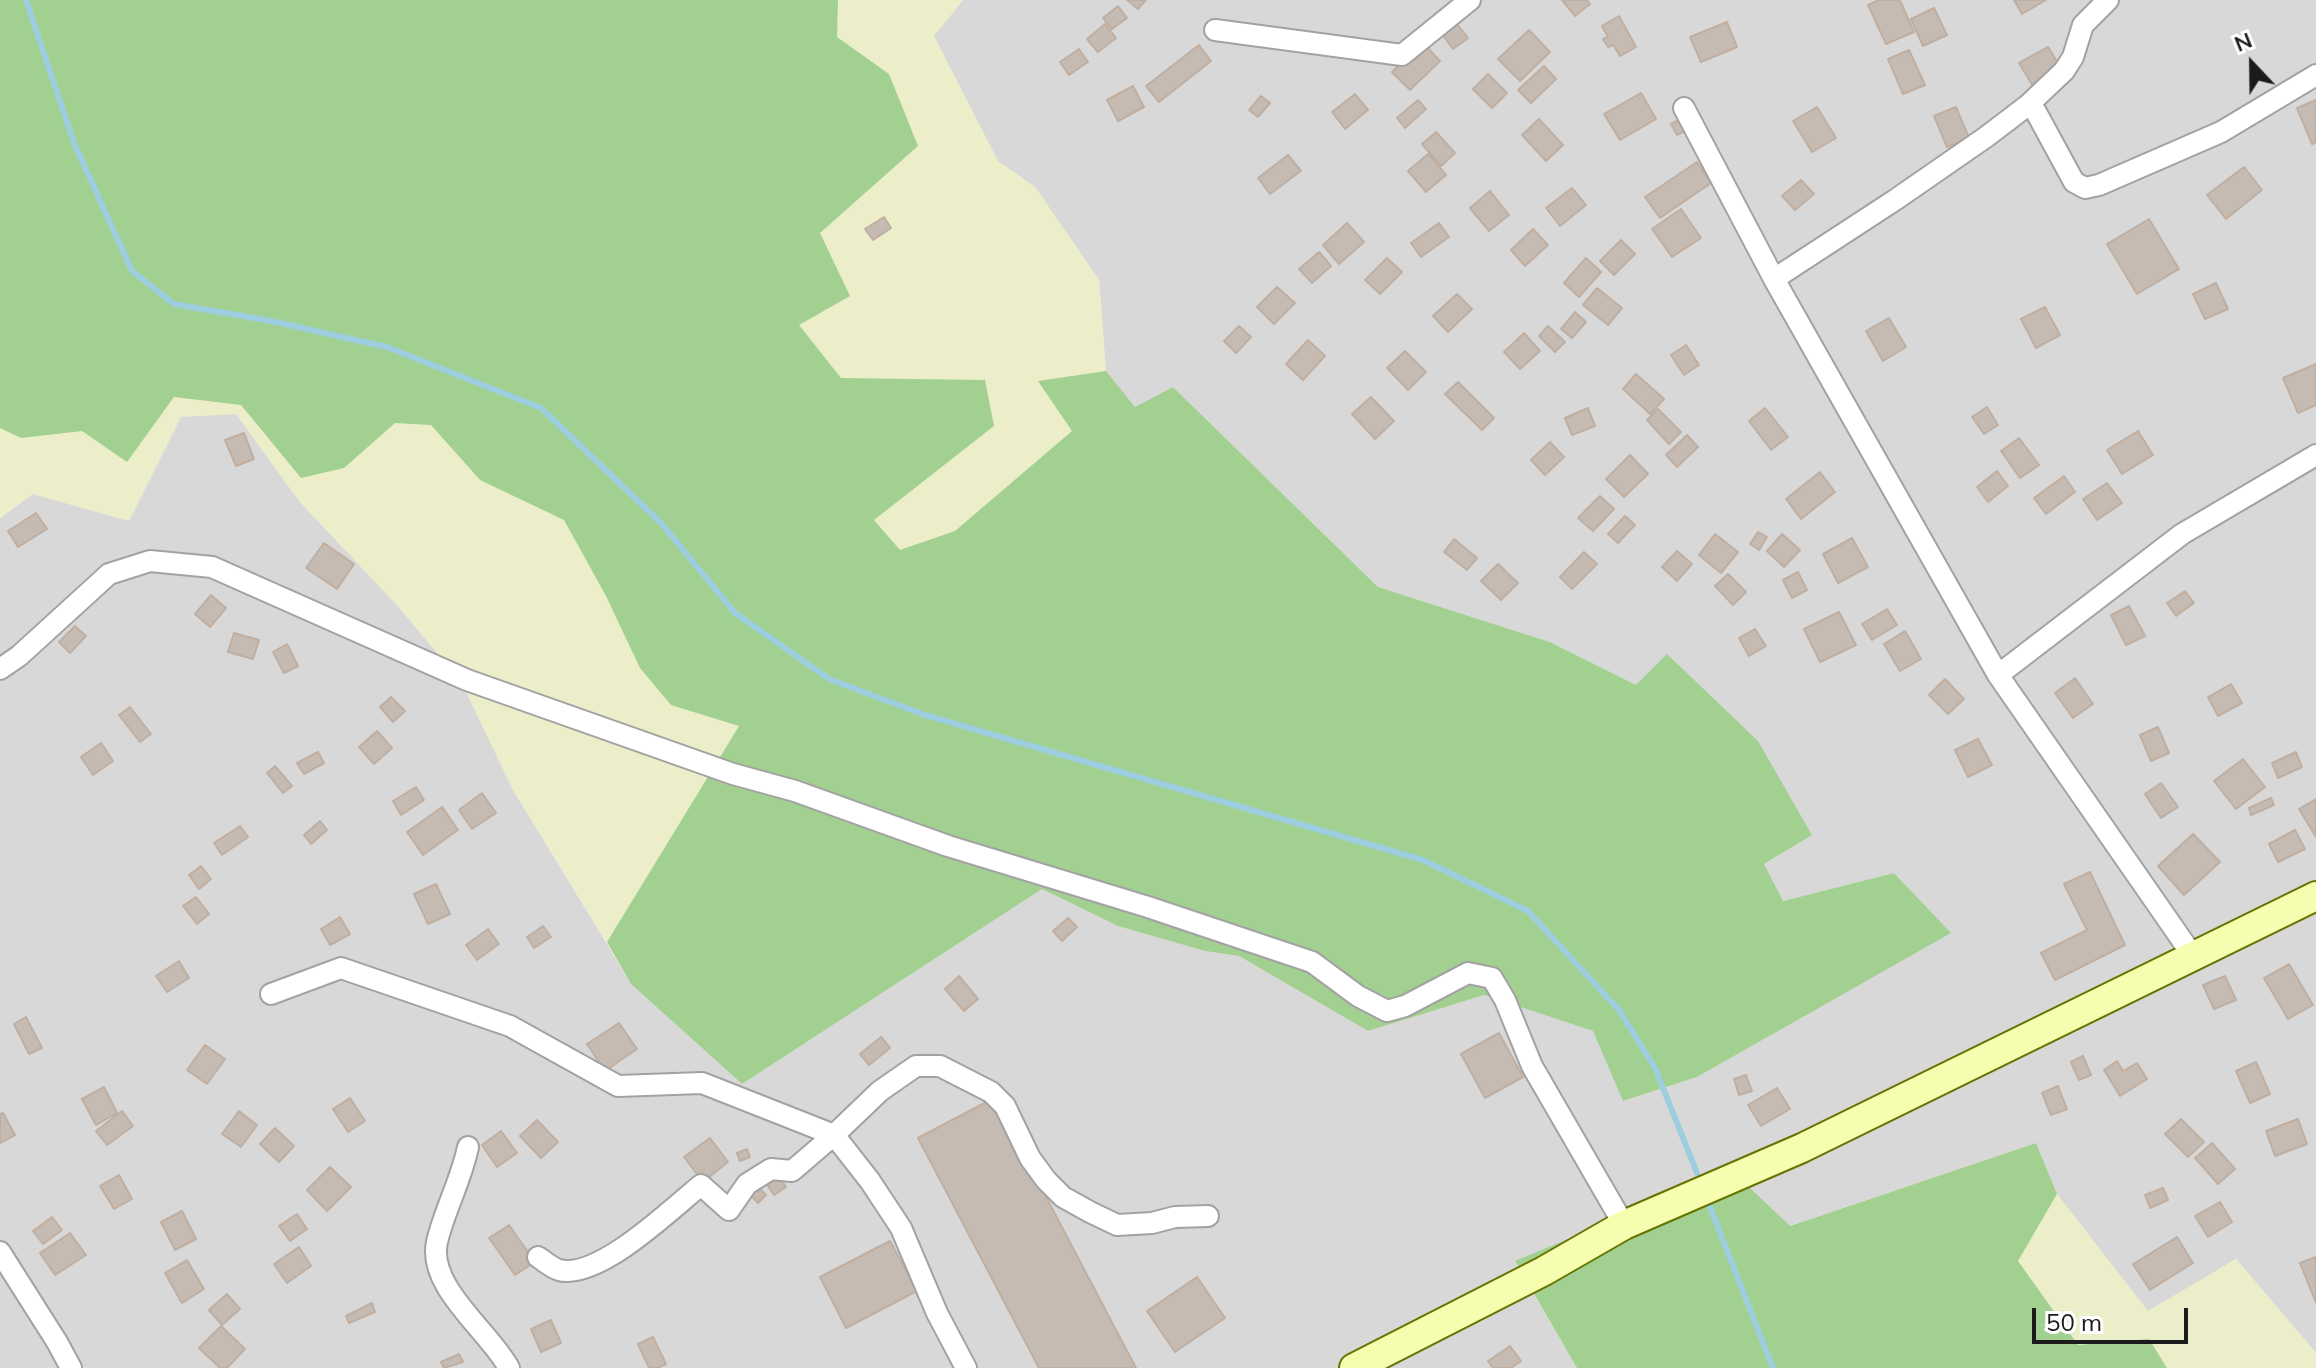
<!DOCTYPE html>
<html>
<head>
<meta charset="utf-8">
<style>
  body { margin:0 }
  #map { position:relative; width:2316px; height:1368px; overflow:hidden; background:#eee9df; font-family:Mulish,sans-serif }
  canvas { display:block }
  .north { position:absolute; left:2212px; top:24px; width:80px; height:80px; -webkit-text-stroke:6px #fff; paint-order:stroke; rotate:338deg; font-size:22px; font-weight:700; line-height:32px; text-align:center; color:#1b1b1b }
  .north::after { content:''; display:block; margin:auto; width:28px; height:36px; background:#1b1b1b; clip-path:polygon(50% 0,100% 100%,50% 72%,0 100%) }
  .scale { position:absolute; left:2032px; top:1308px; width:156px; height:36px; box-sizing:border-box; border:4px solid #1b1b1b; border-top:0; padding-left:10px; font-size:24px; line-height:28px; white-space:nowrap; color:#1b1b1b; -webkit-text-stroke:6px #fff; paint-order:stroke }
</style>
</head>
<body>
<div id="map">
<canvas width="2316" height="1368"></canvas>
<div class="north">N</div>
<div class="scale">50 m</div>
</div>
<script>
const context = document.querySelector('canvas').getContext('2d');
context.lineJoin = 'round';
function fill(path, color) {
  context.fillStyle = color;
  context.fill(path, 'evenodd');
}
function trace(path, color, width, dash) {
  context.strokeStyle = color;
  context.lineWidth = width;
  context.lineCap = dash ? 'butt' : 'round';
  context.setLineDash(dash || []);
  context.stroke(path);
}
const residential = new Path2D(`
  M963,0H2316V1353L2236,1259L2148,1312L2057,1194L2036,1143L1789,1226L1515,1262L1577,1368H0V518L33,494L129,521L181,416L236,414L300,502L396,604L461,681L513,790L631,984L742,1084L1042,889L1118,926L1205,951L1239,956L1368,1031L1484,995L1593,1031L1624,1101L1697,1077L1950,933L1894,873L1783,901L1763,865L1812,834L1667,655L1637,686L1550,642L1378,587L1173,387L1135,408L1106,371L1099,280L1035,187L998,161L933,36Z`);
const farmland = new Path2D(`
  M838,0H963L934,36L998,161L1035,187L1099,280L1106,371L1039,381L1072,431L955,531L901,550L874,520L994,426L841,378L798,325L850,296L820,233L918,146L889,74L837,37Z
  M174,397L241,405L301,478L344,468L395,423L431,425L480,480L564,520L606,596L640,668L671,704L739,726L607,942L513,790L461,681L396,604L300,502L236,414L181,417L129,521L33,494L0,518V428L22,438L82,431L127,461Z
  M2057,1194L2148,1311L2236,1259L2316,1353V1368H2167L2149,1339L2078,1345L2018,1261Z`);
const forest = new Path2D(`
  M0,0H838L837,37L889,74L918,146L820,233L850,296L799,325L841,378L985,380L994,426L874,520L900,550L955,531L1072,431L1038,381L1106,371L1135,407L1173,387L1378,587L1550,642L1636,685L1667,654L1758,741L1812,835L1764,864L1783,901L1894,873L1951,933L1697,1077L1623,1101L1593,1031L1484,995L1368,1031L1239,956L1205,951L1118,926L1042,889L742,1084L631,984L607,942L739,726L671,705L640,668L606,596L564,520L480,480L431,425L395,423L344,468L301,478L241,405L174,397L127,462L82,431L21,438L0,428Z
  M2036,1143L2057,1194L2018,1261L2078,1345L2149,1339L2167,1368H1577L1515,1261L1732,1171L1790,1226Z`);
const stream = new Path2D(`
  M26,0L74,143L132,271L174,304L271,321L387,347L541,408L661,523L735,613L829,679L925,715L1423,860L1528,911L1619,1010L1655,1068L1697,1173
  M1710,1207L1773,1368`);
const building = new Path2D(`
  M1127,0H1146L1138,9Z
  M1562,0H1587L1590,4L1575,16Z
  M1879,0H1900L1914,32L1886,44L1868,5Z
  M2014,0H2046L2022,14Z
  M1118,6L1127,18L1112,29L1103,18Z
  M1934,8L1947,35L1923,46L1911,19Z
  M1619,16L1636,47L1620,56L1613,45L1608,47L1603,39L1608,37L1602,26Z
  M1453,19L1468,38L1453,49L1439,30Z
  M1727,22L1737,47L1701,62L1690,37Z
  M1105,24L1116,38L1098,52L1087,39Z
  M1529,30L1550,52L1520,81L1498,59Z
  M1422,42L1440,61L1410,90L1392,72Z
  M1199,45L1211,61L1159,102L1146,86Z
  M2048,47L2062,70L2033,86L2019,63Z
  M1079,49L1088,62L1069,75L1060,62Z
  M1909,50L1925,85L1903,94L1888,59Z
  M1544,66L1556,79L1531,103L1518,90Z
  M1488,74L1507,93L1492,108L1473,89Z
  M1133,86L1144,107L1118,121L1107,100Z
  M1641,93L1656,119L1620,140L1604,114Z
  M1355,94L1368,110L1345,129L1332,112Z
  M1261,96L1270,103L1258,117L1249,110Z
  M1418,100L1426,109L1405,128L1397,118Z
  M2316,100V142L2312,144L2297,108Z
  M1817,107L1836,138L1812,152L1793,121Z
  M1956,107L1969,138L1947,147L1934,116Z
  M1539,119L1563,145L1546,161L1522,135Z
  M1681,119L1687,130L1677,135L1671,124Z
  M1436,132L1455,153L1441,166L1422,144Z
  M1428,154L1446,175L1426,192L1408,171Z
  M1288,155L1301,171L1270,194L1258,178Z
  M1697,162L1711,183L1660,218L1645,197Z
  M2244,167L2262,190L2226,219L2207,195Z
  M1801,180L1814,194L1795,210L1782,196Z
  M1572,188L1586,205L1560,226L1546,208Z
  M1490,191L1509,215L1489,231L1470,208Z
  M1681,209L1701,238L1672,257L1652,229Z
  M884,217L891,228L873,240L865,229Z
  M2149,219L2179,269L2137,294L2107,244Z
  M1347,223L1364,242L1339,264L1323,245Z
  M1439,223L1449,237L1421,257L1411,243Z
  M1533,229L1548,245L1525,266L1511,250Z
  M1621,240L1635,254L1614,275L1600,261Z
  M1319,252L1331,266L1312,283L1299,269Z
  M1387,258L1402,272L1380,294L1365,280Z
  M1586,258L1601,272L1579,297L1564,283Z
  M2216,283L2228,309L2205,319L2193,294Z
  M1277,287L1295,303L1274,324L1257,307Z
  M1597,288L1622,308L1608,325L1583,305Z
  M1457,294L1472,309L1448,332L1433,316Z
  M2045,307L2060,335L2036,348L2021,319Z
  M1575,312L1586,322L1572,338L1561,329Z
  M1889,318L1906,347L1883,361L1866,331Z
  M1239,326L1251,337L1236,353L1224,341Z
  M1548,326L1565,342L1555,352L1539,336Z
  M1524,333L1540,351L1520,369L1504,352Z
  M1308,340L1325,356L1303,380L1286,364Z
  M1686,345L1699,365L1684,375L1671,355Z
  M1405,351L1426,372L1408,390L1387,368Z
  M2316,364V405L2298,413L2283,378Z
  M1636,374L1664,399L1650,414L1623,389Z
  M1458,382L1494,418L1482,430L1445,394Z
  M1371,397L1394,421L1375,439L1352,414Z
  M1987,407L1998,425L1984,434L1972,417Z
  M1588,408L1595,426L1572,435L1565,418Z
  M1765,408L1788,437L1771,450L1749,421Z
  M1658,409L1681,432L1669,444L1647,420Z
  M2138,431L2153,455L2122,474L2107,450Z
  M244,433L254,459L236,466L225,440Z
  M1687,435L1698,447L1677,467L1666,455Z
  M2019,438L2039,465L2020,478L2001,451Z
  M1550,442L1564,457L1545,475L1531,460Z
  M1630,455L1648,474L1624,497L1606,479Z
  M1997,471L2008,486L1988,502L1977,487Z
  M1820,472L1835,492L1801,519L1786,499Z
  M2064,476L2075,492L2046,514L2034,498Z
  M2107,483L2122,503L2097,520L2083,499Z
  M1600,496L1614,509L1593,531L1578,518Z
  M36,513L47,529L18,547L8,531Z
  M1625,516L1635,525L1618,543L1608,534Z
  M1758,532L1767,537L1759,550L1750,544Z
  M1715,534L1738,552L1721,573L1699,555Z
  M1782,534L1800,550L1784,567L1767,551Z
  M1852,538L1868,567L1838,583L1823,554Z
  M1454,539L1477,558L1467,570L1444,552Z
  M324,543L354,564L337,589L306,568Z
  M1677,551L1692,564L1677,581L1662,567Z
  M1584,552L1597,564L1572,589L1560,577Z
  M1498,564L1518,583L1501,600L1481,581Z
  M1798,572L1807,590L1792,598L1783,580Z
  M1728,574L1746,592L1733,605L1715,586Z
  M2185,591L2194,603L2176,616L2167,603Z
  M211,595L226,608L210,627L195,614Z
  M2129,606L2145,636L2126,645L2111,615Z
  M1887,609L1897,625L1872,640L1862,624Z
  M1839,612L1856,645L1820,662L1804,629Z
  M75,626L86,636L70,653L59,642Z
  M1755,629L1766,646L1749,656L1739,638Z
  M1905,631L1921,659L1900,671L1884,644Z
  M234,633L259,640L253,659L228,652Z
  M287,644L298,666L284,673L273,652Z
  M2075,678L2093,704L2073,718L2055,693Z
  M1945,679L1964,699L1948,714L1929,695Z
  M2231,684L2242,703L2218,716L2208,697Z
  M391,697L405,711L393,722L380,707Z
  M130,707L151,734L140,742L119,715Z
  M2158,727L2169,753L2151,761L2140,735Z
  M377,731L392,748L374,764L359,747Z
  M1978,739L1992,765L1968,777L1955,750Z
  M101,743L113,761L93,775L81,757Z
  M318,752L324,763L304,774L297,763Z
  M2296,752L2302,767L2278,778L2272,763Z
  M2243,759L2265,787L2236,809L2214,781Z
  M275,766L292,786L283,793L267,773Z
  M2161,783L2178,807L2161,818L2145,794Z
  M416,787L424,800L401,815L393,801Z
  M482,793L496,813L472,829L459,810Z
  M2271,798L2274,805L2251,815L2249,808Z
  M2316,799V837L2299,809Z
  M442,807L458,830L423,855L407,832Z
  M320,821L327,830L311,844L304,835Z
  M240,826L248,837L222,855L214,843Z
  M2295,830L2305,849L2278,862L2269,844Z
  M2193,834L2220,862L2184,895L2158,866Z
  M201,866L211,879L199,889L189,875Z
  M2090,872L2125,945L2055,980L2041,953L2087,930L2064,884Z
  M436,884L450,914L428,924L414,894Z
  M196,897L209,914L197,924L183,906Z
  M340,917L350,934L330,945L321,929Z
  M1068,918L1077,927L1062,941L1053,931Z
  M543,926L551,937L534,948L527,937Z
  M488,929L499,944L477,960L466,945Z
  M179,961L189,978L167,992L156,976Z
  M2289,964L2313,1005L2288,1019L2264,978Z
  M959,976L978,999L964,1011L945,989Z
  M2225,976L2236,1000L2214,1009L2203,985Z
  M26,1017L42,1048L29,1054L14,1024Z
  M619,1023L637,1049L605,1071L587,1044Z
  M1499,1033L1523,1077L1485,1098L1461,1054Z
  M881,1037L890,1048L869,1065L860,1054Z
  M205,1045L225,1059L207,1084L187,1070Z
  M2083,1056L2091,1075L2079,1080L2071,1062Z
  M2117,1061L2123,1071L2137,1063L2147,1079L2120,1096L2104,1070Z
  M2256,1062L2270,1094L2250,1103L2236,1071Z
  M1746,1075L1752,1091L1739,1095L1734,1079Z
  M2058,1086L2067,1109L2051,1115L2042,1093Z
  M104,1087L117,1113L96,1125L82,1099Z
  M1777,1088L1790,1109L1761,1126L1748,1105Z
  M350,1098L365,1121L348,1132L333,1109Z
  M994,1098L1136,1368H1039L918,1138Z
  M122,1111L133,1126L107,1145L96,1131Z
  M239,1111L257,1125L241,1147L222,1134Z
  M3,1113L15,1135L0,1143V1114Z
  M2181,1119L2204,1142L2188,1157L2165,1134Z
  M2298,1119L2307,1144L2275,1156L2266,1131Z
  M537,1120L558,1142L541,1158L520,1136Z
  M275,1128L294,1146L279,1162L260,1144Z
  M501,1131L517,1153L497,1167L482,1145Z
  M710,1138L728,1162L703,1182L684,1157Z
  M2212,1143L2235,1169L2218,1184L2195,1158Z
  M747,1149L750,1157L740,1161L737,1153Z
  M330,1167L351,1187L327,1211L307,1190Z
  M776,1172L786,1187L774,1195L764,1180Z
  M119,1175L132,1199L114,1209L100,1186Z
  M757,1186L766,1195L758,1203L749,1193Z
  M2163,1188L2168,1200L2150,1208L2145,1195Z
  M2220,1202L2232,1222L2208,1237L2195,1216Z
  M182,1211L196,1239L175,1250L161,1222Z
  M297,1214L307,1229L290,1241L279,1226Z
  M52,1217L62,1230L43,1244L33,1231Z
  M509,1225L535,1262L515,1275L489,1238Z
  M70,1233L86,1255L55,1275L40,1253Z
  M2177,1237L2193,1263L2150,1290L2133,1264Z
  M890,1241L917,1291L846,1328L820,1277Z
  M299,1247L311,1266L287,1283L274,1264Z
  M2316,1257V1303L2300,1263Z
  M187,1260L204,1289L182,1303L165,1273Z
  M1197,1277L1225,1318L1175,1352L1147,1311Z
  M227,1294L240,1309L222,1325L209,1310Z
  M372,1303L375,1312L349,1323L346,1316Z
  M551,1320L561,1343L541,1352L531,1329Z
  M221,1326L245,1349L227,1368H220L199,1348Z
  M653,1337L666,1364L658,1368H649L638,1344Z
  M1510,1346L1521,1361L1511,1368H1493L1488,1361Z
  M459,1354L463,1362L444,1368L441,1362Z`);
const street = new Path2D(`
  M1215,30L1402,55L1470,0
  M2028,105L2036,112L2074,182L2085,188L2099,185L2221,132L2316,75
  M1684,108L1774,279L1998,675L2193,956
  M1774,279L1895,200L1986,137L2028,105L2064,71L2073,57L2083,25L2108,0
  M0,669L19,656L109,574L150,561L212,567L467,680L733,774L795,791L948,846L1148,907L1312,962L1358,996L1387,1011L1405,1006L1468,973L1492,978L1505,1000L1532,1066L1624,1225
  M1998,675L2182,534L2316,455
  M271,994L341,968L510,1026L618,1086L702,1083L834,1135L880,1091L916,1066H940L991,1092L1005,1106L1030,1158L1046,1180L1063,1197L1090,1212L1117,1225L1152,1223L1175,1217L1208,1216
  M468,1147C461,1181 444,1211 437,1242C427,1287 490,1332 509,1368
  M0,1252L57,1342L71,1368
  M538,1257C544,1261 552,1268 559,1270C599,1280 671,1209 701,1185L729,1210L747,1184L771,1169L792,1171L834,1135L870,1181L901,1228L937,1313L966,1368`);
const secondary = new Path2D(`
  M1354,1368L1544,1271L1624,1225L1802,1148L2316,896`);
fill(residential, '#d9d8d8');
fill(farmland, '#ebeec9');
fill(forest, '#a2d091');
trace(stream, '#9ccedf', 6);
fill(building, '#c5bbb3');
trace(building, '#c0afa1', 2);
trace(street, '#a2a2a2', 24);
trace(secondary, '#657400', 32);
trace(street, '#fff', 20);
trace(secondary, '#f7fdae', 28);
</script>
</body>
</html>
